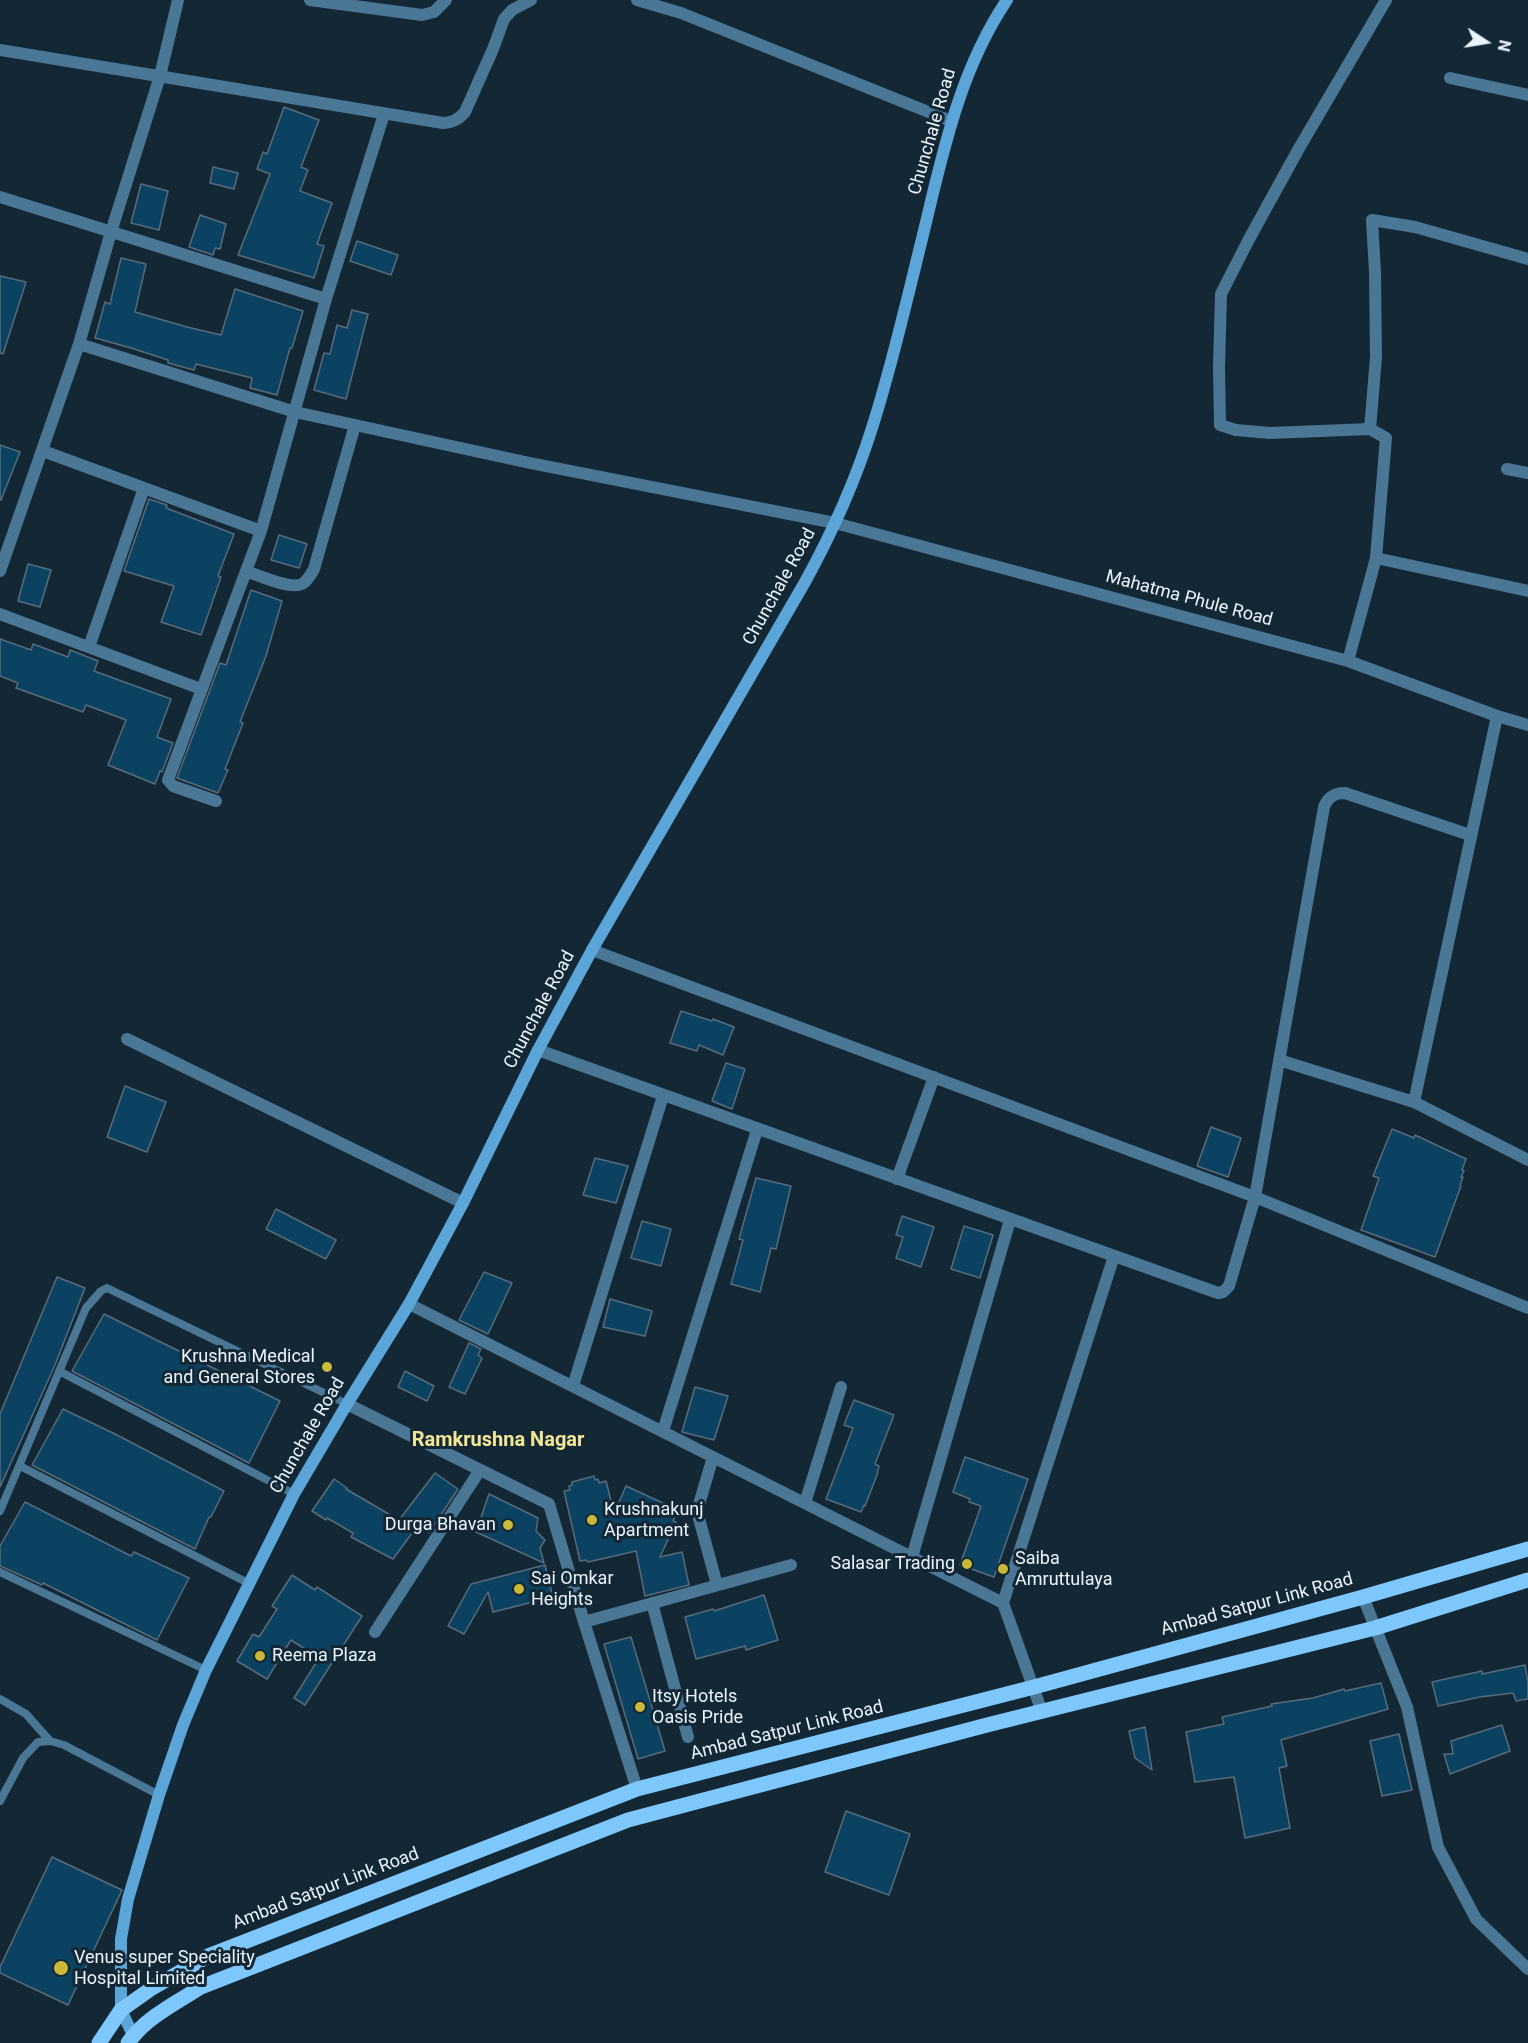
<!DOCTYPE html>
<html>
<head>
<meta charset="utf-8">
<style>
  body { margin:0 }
  #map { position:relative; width:1528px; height:2043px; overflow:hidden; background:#142734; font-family:Roboto,sans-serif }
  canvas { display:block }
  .north { position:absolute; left:1456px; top:12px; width:60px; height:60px; -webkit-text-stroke:4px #142734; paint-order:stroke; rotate:102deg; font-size:16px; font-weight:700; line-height:24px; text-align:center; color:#e9f5fe }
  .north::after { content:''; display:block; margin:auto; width:21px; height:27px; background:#e9f5fe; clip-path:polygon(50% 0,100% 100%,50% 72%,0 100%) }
</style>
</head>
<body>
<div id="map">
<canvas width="1528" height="2043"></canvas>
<div class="north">N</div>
</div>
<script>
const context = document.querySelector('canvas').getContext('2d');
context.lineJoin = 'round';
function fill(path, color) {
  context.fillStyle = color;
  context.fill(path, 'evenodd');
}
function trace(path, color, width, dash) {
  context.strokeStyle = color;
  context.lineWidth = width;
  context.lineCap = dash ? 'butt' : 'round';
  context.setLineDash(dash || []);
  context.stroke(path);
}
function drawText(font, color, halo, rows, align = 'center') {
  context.font = font + ' Roboto,sans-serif';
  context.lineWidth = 6;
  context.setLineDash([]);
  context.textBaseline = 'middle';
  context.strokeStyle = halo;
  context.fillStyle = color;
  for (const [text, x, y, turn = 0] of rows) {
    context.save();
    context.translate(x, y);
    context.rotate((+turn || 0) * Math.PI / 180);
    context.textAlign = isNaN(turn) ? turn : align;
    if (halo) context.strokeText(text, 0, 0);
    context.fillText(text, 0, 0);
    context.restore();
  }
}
const building = new Path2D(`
  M284,107L319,120L301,167L308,170L300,191L332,203L317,244L324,246L314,278L238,255L270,174L257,169L263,152L267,154Z
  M213,167L238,173L234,189L210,183Z
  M141,184L168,191L159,230L131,223Z
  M200,215L226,224L220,249L215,248L213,255L189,247Z
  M357,241L398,255L391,275L350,261Z
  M121,258L146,264L135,312L187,327L221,335L235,289L303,311L292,348H290L277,395L250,388L252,378L196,364L194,370L168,363V360L131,348L95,338L105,302L110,304Z
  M0,276L26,282L3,354L0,353Z
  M352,310L368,314L346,399L314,390L324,353L330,354L337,325L347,328Z
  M0,445L20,452L1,500H0Z
  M149,499L167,505L166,508L234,534L218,576L221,577L201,635L161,622L174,586L124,571Z
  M279,535L307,544L299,568L271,560Z
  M28,564L51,570L40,607L18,601Z
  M251,590L282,601L266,656L240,722L243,723L225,769L228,770L218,793L177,778L220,663L226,665Z
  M0,639L31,650L33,644L68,657L70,650L98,661L94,671L171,699L157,737L173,743L162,772L160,771L155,784L108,765L126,720L86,705L83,712L16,688L18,683L0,676Z
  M681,1011L712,1021L713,1019L734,1027L723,1055L699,1045L697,1051L670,1043Z
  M726,1063L745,1069L732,1109L712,1101Z
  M125,1086L166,1102L147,1152L107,1137Z
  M1211,1127L1241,1138L1228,1177L1197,1166Z
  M1392,1129L1414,1138L1415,1135L1466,1159L1462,1170L1464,1171L1461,1177H1463L1460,1185L1461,1186L1435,1257L1361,1230L1379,1178L1373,1176Z
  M595,1158L628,1166L616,1203L583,1195Z
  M756,1178L791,1186L776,1249L771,1248L760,1292L731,1284L743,1240L739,1239Z
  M276,1209L336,1240L326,1259L266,1229Z
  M902,1216L934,1227L921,1267L896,1258L903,1237L896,1235Z
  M642,1221L671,1229L661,1266L631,1258Z
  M964,1226L993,1235L980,1278L951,1269Z
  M484,1272L512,1283L488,1334L459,1320Z
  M57,1277L85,1288L55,1365L0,1487V1414Z
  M610,1299L652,1311L645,1336L603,1327Z
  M104,1314L280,1401L249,1463L72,1371Z
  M469,1343L481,1349L478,1355L482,1358L465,1394L449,1387Z
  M405,1371L434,1386L427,1401L398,1387Z
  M695,1387L728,1396L714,1440L682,1432Z
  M854,1400L894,1415L875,1464L879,1466L877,1475L865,1506L864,1505L861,1512L826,1499L853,1428L844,1425Z
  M63,1409L117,1435L224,1491L211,1517H209L195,1549L32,1465Z
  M965,1457L1028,1479L994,1577L960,1565L981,1506L969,1502L970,1499L953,1492Z
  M435,1473L458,1489L429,1533L418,1525L393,1559L351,1537L353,1533L327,1518L326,1520L312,1511L334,1479L347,1488L346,1489L399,1520Z
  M594,1476L595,1480L598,1479L599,1483L606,1481L614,1513L626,1486L678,1510L673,1521L676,1522L660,1557L682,1552L689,1585L645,1596L636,1551L588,1562L586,1560L580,1561L564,1491L570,1490L569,1486L572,1485V1482Z
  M489,1494L538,1518L536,1531L545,1540L540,1548L544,1563L476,1532Z
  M25,1502L131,1556L134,1552L189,1578L157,1640L43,1583L42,1585L0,1566V1546Z
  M545,1565L553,1597L493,1612L488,1592L464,1634L448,1626L471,1584Z
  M292,1575L315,1590L317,1587L362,1616L305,1705L294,1698L319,1658L291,1640L267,1679L237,1661L253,1634L259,1637L277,1609L272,1606Z
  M764,1595L778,1640L746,1650L745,1646L696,1659L685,1617L713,1609L714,1611Z
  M631,1637L665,1751L638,1759L604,1644Z
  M1525,1665L1528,1682V1699L1516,1701L1513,1693L1480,1697L1438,1706L1432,1682L1482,1671V1674Z
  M1381,1683L1388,1709L1281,1740L1287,1766L1279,1768L1290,1828L1245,1838L1234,1777L1195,1782L1186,1732L1224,1724L1222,1717L1272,1706L1271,1704L1313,1698L1344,1689L1345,1691Z
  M1502,1725L1510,1751L1450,1774L1444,1754H1453L1451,1741Z
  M1145,1727L1152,1770L1135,1758L1129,1731Z
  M1399,1734L1412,1790L1382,1796L1370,1741Z
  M846,1811L910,1834L889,1895L825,1872Z
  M52,1857L122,1890L68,2005L0,1973V1967Z`);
const lane = new Path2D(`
  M59,1371L294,1494
  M20,1466L248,1583
  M0,1511L86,1308L101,1291L107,1288L347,1404
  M0,1572L206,1670
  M0,1699L26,1714L50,1741
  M0,1801L23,1758L38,1742L50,1741L64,1745L159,1795`);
const street = new Path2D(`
  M310,0L422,15L434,12L446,0
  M637,0L681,13L951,121
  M0,50L443,123C453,122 458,120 465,112L493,49L504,19L512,10L531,0
  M1450,78L1528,95
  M0,197L326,299
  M79,344L295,412L530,463L835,523L1348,661L1497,716L1528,725
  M1370,429L1376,357L1375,272L1372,220L1415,227L1528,259
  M43,451L261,531
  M1507,469L1528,473
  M1376,558L1528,591
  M0,571L79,344L111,232L160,76L178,0
  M246,571C258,575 290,590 302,584C308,581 311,574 314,569L355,425
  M0,614L201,689
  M89,647L144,488
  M1348,661L1376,558L1386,438L1370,429L1270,433L1236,430L1220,425L1219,367L1221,294L1248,241L1298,150L1386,0
  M216,801L173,786L168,780L261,531L326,299L384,114
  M592,950L1255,1197L1528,1308
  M127,1039L463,1203
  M538,1050L1218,1293L1223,1292L1229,1286L1255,1197L1324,807C1328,797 1334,793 1345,793L1470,835
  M1279,1060L1414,1102L1528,1160
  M1414,1102L1497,716
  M897,1179L934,1077
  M409,1304L1003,1603L1042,1712
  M573,1386L663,1096
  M347,1404L549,1504L584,1622L637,1789
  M663,1431L757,1130
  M713,1457L697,1511L717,1585
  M805,1503L841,1387
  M912,1557L1010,1220
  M1363,1597L1407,1707L1438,1847L1476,1919L1528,1969
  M652,1603L688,1737
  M1003,1603L1114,1256
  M584,1622L791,1565
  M375,1632L480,1470`);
const secondary = new Path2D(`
  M133,2035L121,2010V1939L128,1899L159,1795L183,1725L206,1670L294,1494L347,1404L409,1304L463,1203L538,1050L592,950L805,582C832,533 855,482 872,428C891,369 905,308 920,247C941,162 957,74 1007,0`);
const primary = new Path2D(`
  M99,2043L121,2010L152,1988L208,1956L637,1789L1034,1687L1363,1597L1528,1549
  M128,2043C145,2018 176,2003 201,1987L628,1820L987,1725L1375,1628L1528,1580`);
const markers = [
  [327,1367,6,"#cbba39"],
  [592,1520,6,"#cbba39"],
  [508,1525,6,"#cbba39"],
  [967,1564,6,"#cbba39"],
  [1003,1569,6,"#cbba39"],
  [519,1589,6,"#cbba39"],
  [260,1656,6,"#cbba39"],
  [640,1707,6,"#cbba39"],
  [61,1968,8,"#cbba39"]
];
const streetNames = [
  ["Chunchale Road",933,132,-74],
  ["Chunchale Road",780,587,-61],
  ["Mahatma Phule Road",1189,599,15],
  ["Chunchale Road",540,1010,-62],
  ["Chunchale Road",308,1436,-60],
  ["Ambad Satpur Link Road",1257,1605,-15],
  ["Ambad Satpur Link Road",787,1731,-14],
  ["Ambad Satpur Link Road",326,1889,-21]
];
const poiNames = [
  ["Krushna Medical",315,1357,"right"],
  ["and General Stores",315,1378,"right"],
  ["Krushnakunj",604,1510],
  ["Apartment",604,1531],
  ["Durga Bhavan",496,1525,"right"],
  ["Saiba",1015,1559],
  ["Amruttulaya",1015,1580],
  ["Salasar Trading",955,1564,"right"],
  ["Sai Omkar",531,1579],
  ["Heights",531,1600],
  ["Reema Plaza",272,1656],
  ["Itsy Hotels",652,1697],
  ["Oasis Pride",652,1718],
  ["Venus super Speciality",74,1958],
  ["Hospital Limited",74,1979]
];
const neighbourhoodNames = [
  ["Ramkrushna Nagar",498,1441]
];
fill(building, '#0c4261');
trace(building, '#576c7c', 1.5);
trace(lane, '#4a7796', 8);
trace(street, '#4a7796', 12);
trace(secondary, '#5ba5d9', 12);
trace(primary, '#7ec8fd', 15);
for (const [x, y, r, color] of markers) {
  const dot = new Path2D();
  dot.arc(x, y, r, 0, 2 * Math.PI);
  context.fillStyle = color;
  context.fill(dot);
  trace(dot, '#142734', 2);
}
drawText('18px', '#e9f5fe', '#142734', streetNames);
drawText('18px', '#e9f5fe', '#142734', poiNames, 'left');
drawText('bold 20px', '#f1e697', '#142734', neighbourhoodNames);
</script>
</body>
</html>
